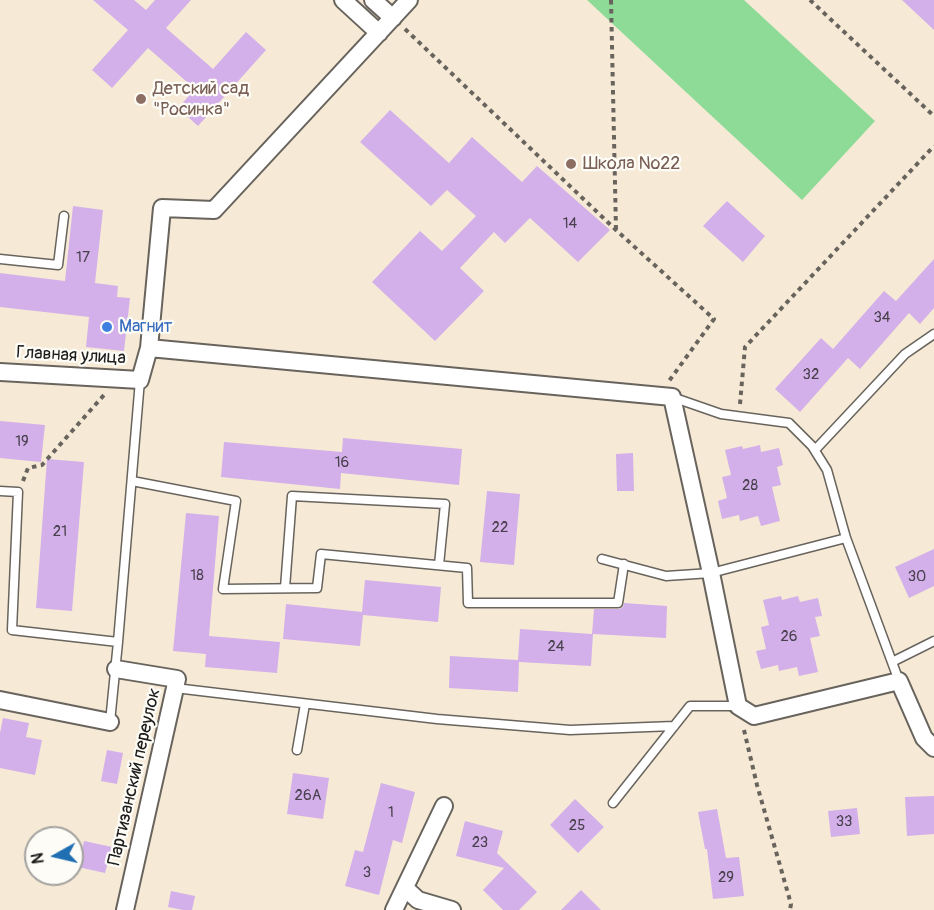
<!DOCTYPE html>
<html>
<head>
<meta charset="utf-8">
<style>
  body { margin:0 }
  #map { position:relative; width:934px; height:910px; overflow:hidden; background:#f6ead6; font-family:Pangolin,sans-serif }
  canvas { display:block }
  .north { position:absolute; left:24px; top:826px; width:60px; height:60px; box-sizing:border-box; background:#fdfcf7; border:2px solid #a3a29f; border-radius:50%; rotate:262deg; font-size:16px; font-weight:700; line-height:24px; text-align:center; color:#1c1c1c }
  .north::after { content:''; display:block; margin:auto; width:21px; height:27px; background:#1f6fb2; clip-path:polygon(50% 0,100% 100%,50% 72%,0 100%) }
</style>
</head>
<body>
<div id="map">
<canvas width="934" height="910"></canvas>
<div class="north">N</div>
</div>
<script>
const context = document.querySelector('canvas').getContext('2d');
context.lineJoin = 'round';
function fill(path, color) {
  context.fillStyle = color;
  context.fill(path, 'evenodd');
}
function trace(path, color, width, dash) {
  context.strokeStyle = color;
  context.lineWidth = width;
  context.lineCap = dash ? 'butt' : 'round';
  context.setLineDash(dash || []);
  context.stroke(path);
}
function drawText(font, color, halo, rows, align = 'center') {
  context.font = font + ' Pangolin,sans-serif';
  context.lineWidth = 4.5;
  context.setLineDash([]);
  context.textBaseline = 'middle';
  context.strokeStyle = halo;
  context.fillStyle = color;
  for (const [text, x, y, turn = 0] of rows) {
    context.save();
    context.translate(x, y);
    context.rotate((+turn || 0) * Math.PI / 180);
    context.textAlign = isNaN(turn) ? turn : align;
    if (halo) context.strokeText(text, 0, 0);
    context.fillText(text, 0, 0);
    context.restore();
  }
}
const green = new Path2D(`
  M587,0H744L875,121L802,200Z`);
const building = new Path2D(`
  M93,0H134L146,10L155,0H191L166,28L213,69L246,32L266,50L198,126L178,108L195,89L148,48L112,88L92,70L128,30Z
  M902,0H934V30Z
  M390,110L449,163L472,137L522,182L537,166L610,230L578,262L530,218L505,243L494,232L460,268L484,291L435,341L372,282L420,231L442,251L476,216L447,190L431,206L360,142Z
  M727,201L765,236L743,262L703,226Z
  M73,206L103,210L95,283L118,286L117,297L130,298L124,351L86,347L89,317L0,307V273L65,281Z
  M934,259V308L920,324L909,313L860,369L848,358L800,412L775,389L821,338L833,349L884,291L896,301Z
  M0,421L45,425L41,462L0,458Z
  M343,438L462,449L459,485L341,473L340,489L221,477L224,442L342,452Z
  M760,445L761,452L779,448L783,465L777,467L781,485L772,487L780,521L761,526L758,516L740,521L739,515L722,519L718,501L727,498L722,477L731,475L725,450L742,446L743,449Z
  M633,453L634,491H617L616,454Z
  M47,459L84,462L72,611L36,608Z
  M487,491L520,494L514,565L480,562Z
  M186,513L219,516L209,636L280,642L277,673L205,667L206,654L173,651Z
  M934,549V586L909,598L895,567Z
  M365,580L441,587L438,622L363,615L360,646L283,639L286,604L362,612Z
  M781,596L782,600L798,596L800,602L818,598L822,616L815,617L820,636L810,638L818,672L799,676L797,667L779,671L778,665L761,669L756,651L766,649L761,627L769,625L763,600Z
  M624,603L667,606L666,638L593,634L591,666L519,662L518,692L449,688L450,656L518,660L520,629L592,634L594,609H619L623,607Z
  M3,718L29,723L26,737L42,740L35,775L0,768V733Z
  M107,750L123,753L117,784L101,781Z
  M293,773L329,778L323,819L287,814Z
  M381,783L415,792L402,843L393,840L379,895L345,886L355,850L363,852Z
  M934,796V834L907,836L905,797Z
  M575,799L604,827L578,853L550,825Z
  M857,808L860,834L831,837L828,811Z
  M717,809L726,858L739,857L744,896L713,899L707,849H705L698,812Z
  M465,821L503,831L497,853L537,892L519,910H503L483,890L504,868L456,856Z
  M84,841L112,847L105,873L78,867Z
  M581,890L601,910H561Z
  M171,891L195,896L192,910H183L168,907Z`);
const path = new Path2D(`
  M611,0L616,230
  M810,0L934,116
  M405,29L616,230L714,319L669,381
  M740,404L745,347L934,146
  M23,481L28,468L42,465L104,395
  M744,730L757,785L791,904L790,910`);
const lane = new Path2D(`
  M0,259L58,265L64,216
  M672,397L721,414L789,423L812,446L827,470L846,538L899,681
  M815,450L905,354L934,334
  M132,481L236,501L223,589L317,588L321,554L467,568L468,603H618L624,564
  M0,491L18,492L12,630L118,642
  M602,559L666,576L711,573L846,538
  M285,588L292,496L445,504L439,565
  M892,662L934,641
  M175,688L437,719L570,730L674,726
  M110,722L118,642L140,380
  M297,750L305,704
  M613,803L690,706H738`);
const street = new Path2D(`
  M343,0L379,33
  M373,0L393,18
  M149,348L672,397L711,573L738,706L754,716L899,681L924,738L934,748
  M0,372L140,380L149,348L162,208L214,210L409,0
  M116,669L177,679L125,910
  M0,700L110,722
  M405,888L418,900L452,910
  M394,910L444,806`);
const markers = [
  [141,99,6,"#8d6e63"],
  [571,164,6,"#8d6e63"],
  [107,327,6,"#3f7fe0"]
];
const numberNames = [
  ["14",570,224],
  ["17",83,258],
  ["34",882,318],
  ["32",811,375],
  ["19",22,442],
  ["16",342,463],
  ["28",750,486],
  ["22",500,528],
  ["21",60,532],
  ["18",197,576],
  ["30",917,577],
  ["26",789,637],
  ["24",556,647],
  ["26А",308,796],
  ["1",391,813],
  ["33",844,822],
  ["25",577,826],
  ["23",480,843],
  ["3",367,873],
  ["29",726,878]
];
const educationNames = [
  ["Детский сад",153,89],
  ["\"Росинка\"",153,110],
  ["Школа №22",583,164]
];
const shopNames = [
  ["Магнит",119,327]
];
const streetNames = [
  ["Главная улица",71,356,3],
  ["Партизанский переулок",135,777,-77]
];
fill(green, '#8edb98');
fill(building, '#d3b0e9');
trace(lane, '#68645d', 11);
trace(street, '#68645d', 20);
trace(path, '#68645d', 4, [4.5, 4.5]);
trace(lane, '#fff', 8);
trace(street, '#fff', 16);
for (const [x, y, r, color] of markers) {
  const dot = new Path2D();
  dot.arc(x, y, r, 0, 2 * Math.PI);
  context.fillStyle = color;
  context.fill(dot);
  trace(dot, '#fdfcf7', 2);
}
drawText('15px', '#4a414f', null, numberNames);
drawText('18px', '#785e54', '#fdfcf7', educationNames, 'left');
drawText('18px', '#366cbe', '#fdfcf7', shopNames, 'left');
drawText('18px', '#1c1c1c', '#fdfcf7', streetNames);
</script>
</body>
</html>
